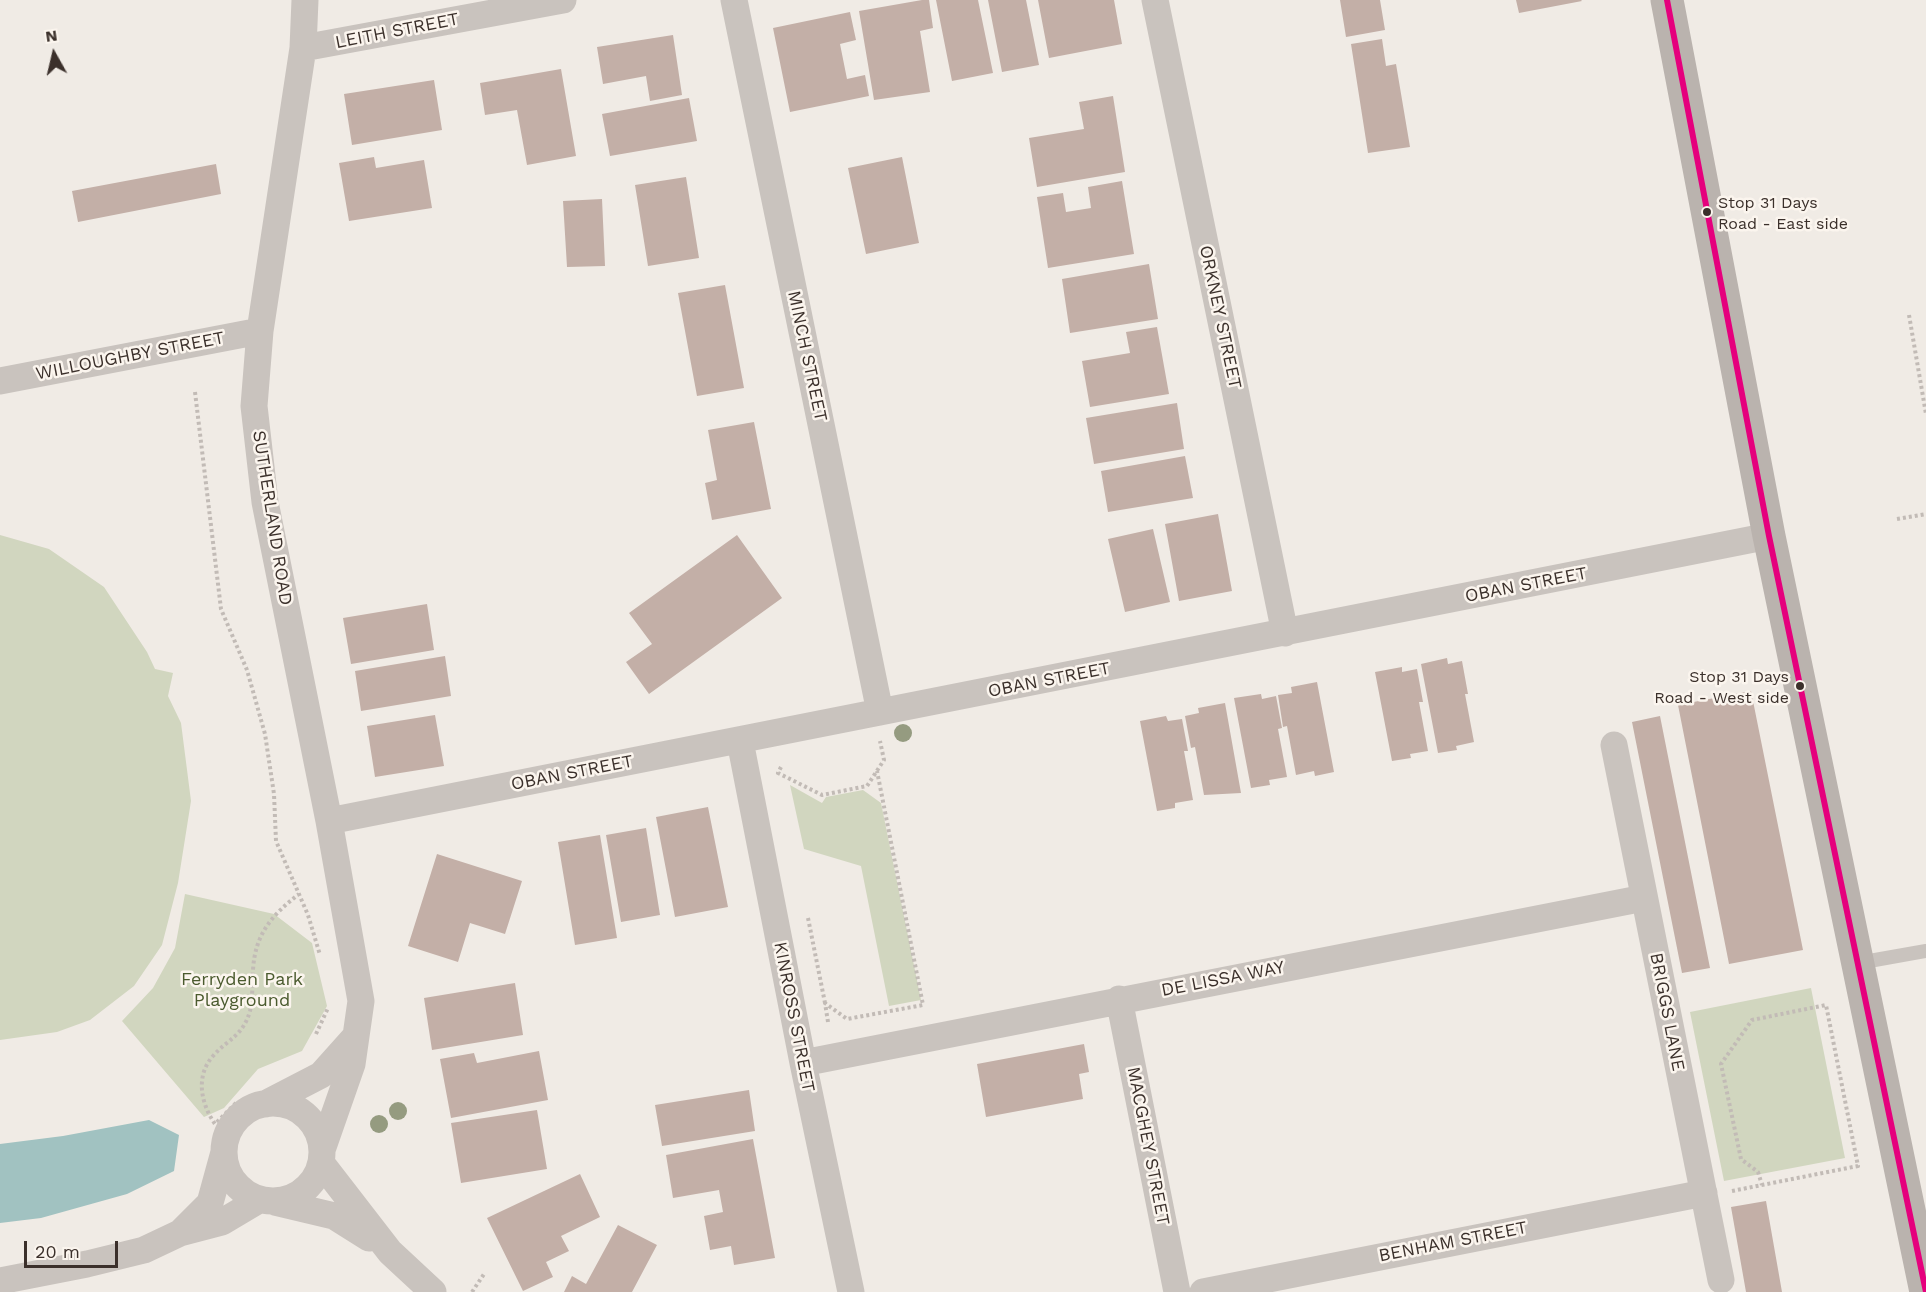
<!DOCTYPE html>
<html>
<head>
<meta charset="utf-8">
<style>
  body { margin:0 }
  #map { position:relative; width:1926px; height:1292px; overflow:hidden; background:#f0ebe5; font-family:"Work Sans",sans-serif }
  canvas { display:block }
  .north { position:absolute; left:24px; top:24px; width:60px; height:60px; -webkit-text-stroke:4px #fbf5ee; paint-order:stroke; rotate:352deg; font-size:16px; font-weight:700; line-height:24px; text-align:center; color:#3b302b }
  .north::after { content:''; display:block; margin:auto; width:21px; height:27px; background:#3b302b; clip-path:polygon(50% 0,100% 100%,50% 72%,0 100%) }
  .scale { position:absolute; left:24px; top:1241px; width:94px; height:27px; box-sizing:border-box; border:3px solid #3b302b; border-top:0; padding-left:8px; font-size:18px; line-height:21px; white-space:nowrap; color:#3b302b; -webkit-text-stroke:4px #fbf5ee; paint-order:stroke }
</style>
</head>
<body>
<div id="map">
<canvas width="1926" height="1292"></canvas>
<div class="north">N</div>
<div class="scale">20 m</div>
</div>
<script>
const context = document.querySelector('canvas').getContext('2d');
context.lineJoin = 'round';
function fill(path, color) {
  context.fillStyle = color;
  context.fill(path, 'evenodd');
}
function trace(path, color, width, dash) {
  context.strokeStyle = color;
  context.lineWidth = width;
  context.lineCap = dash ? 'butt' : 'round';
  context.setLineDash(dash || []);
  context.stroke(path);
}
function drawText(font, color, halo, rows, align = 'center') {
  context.font = font + ' "Work Sans",sans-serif';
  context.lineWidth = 5;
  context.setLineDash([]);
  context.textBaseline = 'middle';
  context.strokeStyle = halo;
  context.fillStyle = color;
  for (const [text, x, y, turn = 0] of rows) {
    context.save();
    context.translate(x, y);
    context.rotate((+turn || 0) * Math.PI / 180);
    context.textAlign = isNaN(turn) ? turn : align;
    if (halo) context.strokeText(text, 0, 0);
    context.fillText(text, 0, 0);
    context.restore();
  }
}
const green = new Path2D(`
  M0,535L49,549L104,587L147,652L155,669L173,673L168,696L181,723L191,801L178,883L162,945L134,986L90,1020L57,1032L0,1040Z
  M790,785L822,803L826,797L863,790L881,803L921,1000L889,1006L861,866L804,849Z
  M185,894L274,914L312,943L327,1006L302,1051L258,1069L224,1108L204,1117L122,1021L153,988L175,948Z
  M1811,988L1845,1158L1724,1181L1690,1012Z`);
const water = new Path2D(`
  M149,1120L179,1135L174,1171L127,1194L41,1218L0,1223V1144L63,1136Z`);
const building = new Path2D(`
  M922,0H929L933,28L920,31L930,92L874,100L859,11Z
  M936,0H978L993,73L952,81Z
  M988,0H1026L1039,65L1002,72Z
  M1038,0H1114L1122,44L1049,58Z
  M1340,0H1380L1385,30L1346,37Z
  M1516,0H1581L1582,1L1519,13Z
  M850,12L856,40L840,44L847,79L865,75L869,96L790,112L773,28Z
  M673,35L682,95L650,101L646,76L603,84L597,47Z
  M1382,39L1386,66L1396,64L1410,147L1368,153L1351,44Z
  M561,69L576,156L527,165L517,110L485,115L480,83Z
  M434,80L442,130L352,145L344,94Z
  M1113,96L1125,172L1037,187L1029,138L1084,129L1079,102Z
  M689,98L697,141L610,156L602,114Z
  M374,157L376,168L424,160L432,208L349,221L339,163Z
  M902,157L919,243L866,254L848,168Z
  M216,164L221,194L78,222L72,191Z
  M686,177L699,258L648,266L635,185Z
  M1122,181L1134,254L1048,268L1037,197L1063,193L1066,212L1091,208L1088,187Z
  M602,199L605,266L567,267L563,201Z
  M1149,264L1158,319L1070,333L1062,279Z
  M725,285L744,388L697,396L678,293Z
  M1157,327L1169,394L1090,407L1082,361L1130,353L1126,332Z
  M1177,403L1184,449L1094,464L1086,418Z
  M754,422L771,509L712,520L705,483L717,480L708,430Z
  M1185,456L1193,498L1108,512L1101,471Z
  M1218,514L1232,591L1179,601L1165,524Z
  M1153,529L1170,602L1125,612L1108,539Z
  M737,535L782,598L649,694L626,662L652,644L629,613Z
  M427,604L434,650L351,664L343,618Z
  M445,656L451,696L361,711L355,671Z
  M1447,658L1448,664L1462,661L1468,694H1465L1474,742L1456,746L1457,750L1438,753L1421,664Z
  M1402,667V672L1417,669L1423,702H1419L1428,751L1410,754L1411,758L1392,761L1375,672Z
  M1317,682L1334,772L1315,776L1314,771L1296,775L1287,726L1283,727L1278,695L1292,693L1291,687Z
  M1751,691L1803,950L1729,964L1678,705Z
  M1261,694L1262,699L1276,696L1282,728L1278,729L1287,777L1269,780L1270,785L1251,788L1234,698Z
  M1225,703L1241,793L1204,795L1195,747L1191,748L1185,716L1199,713L1198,708Z
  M435,715L444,766L375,777L367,726Z
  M1166,716L1168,721L1182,719L1188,751H1184L1193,800L1175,803V808L1157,811L1140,721Z
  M1660,716L1710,968L1682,973L1632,722Z
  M708,807L728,907L675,917L656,817Z
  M646,828L660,915L621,922L606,835Z
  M600,835L617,938L575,945L558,842Z
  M437,854L522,881L505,934L470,923L458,962L408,946Z
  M515,983L523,1035L432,1050L424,998Z
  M1084,1044L1089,1072L1079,1074L1083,1099L986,1117L977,1064Z
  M539,1051L548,1100L451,1118L440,1059L474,1053L477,1063Z
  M749,1090L755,1131L662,1146L655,1105Z
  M537,1110L547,1169L461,1183L451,1123Z
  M753,1139L775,1258L734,1265L731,1246L710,1250L704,1216L723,1212L719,1190L673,1198L666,1155Z
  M580,1174L600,1217L561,1236L569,1251L546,1262L553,1277L523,1291L487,1218Z
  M1766,1201L1782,1292H1746L1731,1207Z
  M618,1225L657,1245L632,1292H564L572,1276L586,1284Z`);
const path = new Path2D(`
  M1909,315L1926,414
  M195,392L221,609L247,670L265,734L274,794L276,841L308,915L320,955
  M1897,519L1926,514
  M781,767L778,773L822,795L867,786L884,760L880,741
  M808,918L825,1003
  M828,1022L825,1003L847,1019L923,1005L877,771
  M316,1034L328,1008
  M236,1103L215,1124C201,1104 195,1076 213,1056C228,1039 243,1036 250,1011C253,998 252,983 253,970C255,934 272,915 299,894
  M1732,1191L1858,1166L1826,1005L1752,1020L1721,1064L1741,1159L1758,1172L1762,1185
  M472,1292L484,1274`);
const lane = new Path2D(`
  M1858,963L1926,951`);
const street = new Path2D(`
  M305,0L303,48L260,331L254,406L265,502L329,821L361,1001L352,1064L323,1147
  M734,0L880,712
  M1155,0L1285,633
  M303,48L563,0
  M0,381L260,331
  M740,741L803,1063L851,1292
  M1614,745L1721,1280
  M329,821L1769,536
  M1119,999L1177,1292
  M803,1063L1644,898
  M224 1152a49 49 0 1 1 98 0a49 49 0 1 1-98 0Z
  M265,1104L321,1075L355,1037
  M322,1164L390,1252L433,1292
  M275,1202L334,1216L369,1238
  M181,1232L210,1203L224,1152
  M0,1281L87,1264L144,1250L180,1233L222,1222L259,1200
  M1203,1292L1704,1193`);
const secondary = new Path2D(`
  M1667,0L1769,536L1926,1292`);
const bus1 = new Path2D(`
  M1667,0L1769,536L1926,1292`);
const trees = [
  [903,733],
  [398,1111],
  [379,1124]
];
const markers = [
  [1707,212,5,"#3b302b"],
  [1800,686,5,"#3b302b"]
];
const busNames = [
  ["Stop 31 Days",1718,203],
  ["Road - East side",1718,224],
  ["Stop 31 Days",1789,677,"right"],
  ["Road - West side",1789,698,"right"]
];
const streetNames = [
  ["LEITH STREET",397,31,-11],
  ["ORKNEY STREET",1220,317,78],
  ["WILLOUGHBY STREET",130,356,-11],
  ["MINCH STREET",807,356,78],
  ["SUTHERLAND ROAD",272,518,81],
  ["OBAN STREET",1526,585,-11],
  ["OBAN STREET",1049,680,-11],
  ["OBAN STREET",572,773,-11],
  ["DE LISSA WAY",1223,979,-11],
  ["BRIGGS LANE",1667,1012,79],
  ["KINROSS STREET",794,1017,79],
  ["MACGHEY STREET",1148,1146,79],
  ["BENHAM STREET",1453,1242,-11]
];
const parkNames = [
  ["Ferryden Park",242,980],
  ["Playground",242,1001]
];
fill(green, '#d1d6bf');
fill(water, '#a1c2c1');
fill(building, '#c3afa7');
trace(path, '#c2bbb6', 4, [3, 3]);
trace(lane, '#c9c3be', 14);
trace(street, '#c9c3be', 27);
trace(secondary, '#bab3ae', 33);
trace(bus1, '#e5007d', 6);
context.fillStyle = '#959b80';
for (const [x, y] of trees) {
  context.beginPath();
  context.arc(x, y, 9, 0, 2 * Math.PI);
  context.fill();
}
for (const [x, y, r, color] of markers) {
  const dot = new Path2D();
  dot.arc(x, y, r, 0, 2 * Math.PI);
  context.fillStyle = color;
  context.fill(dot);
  trace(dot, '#fbf5ee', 2);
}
drawText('16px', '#3b302b', '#fbf5ee', busNames, 'left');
drawText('18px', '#3b302b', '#fbf5ee', streetNames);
drawText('18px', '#4a5a2e', '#fbf5ee', parkNames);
</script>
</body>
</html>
